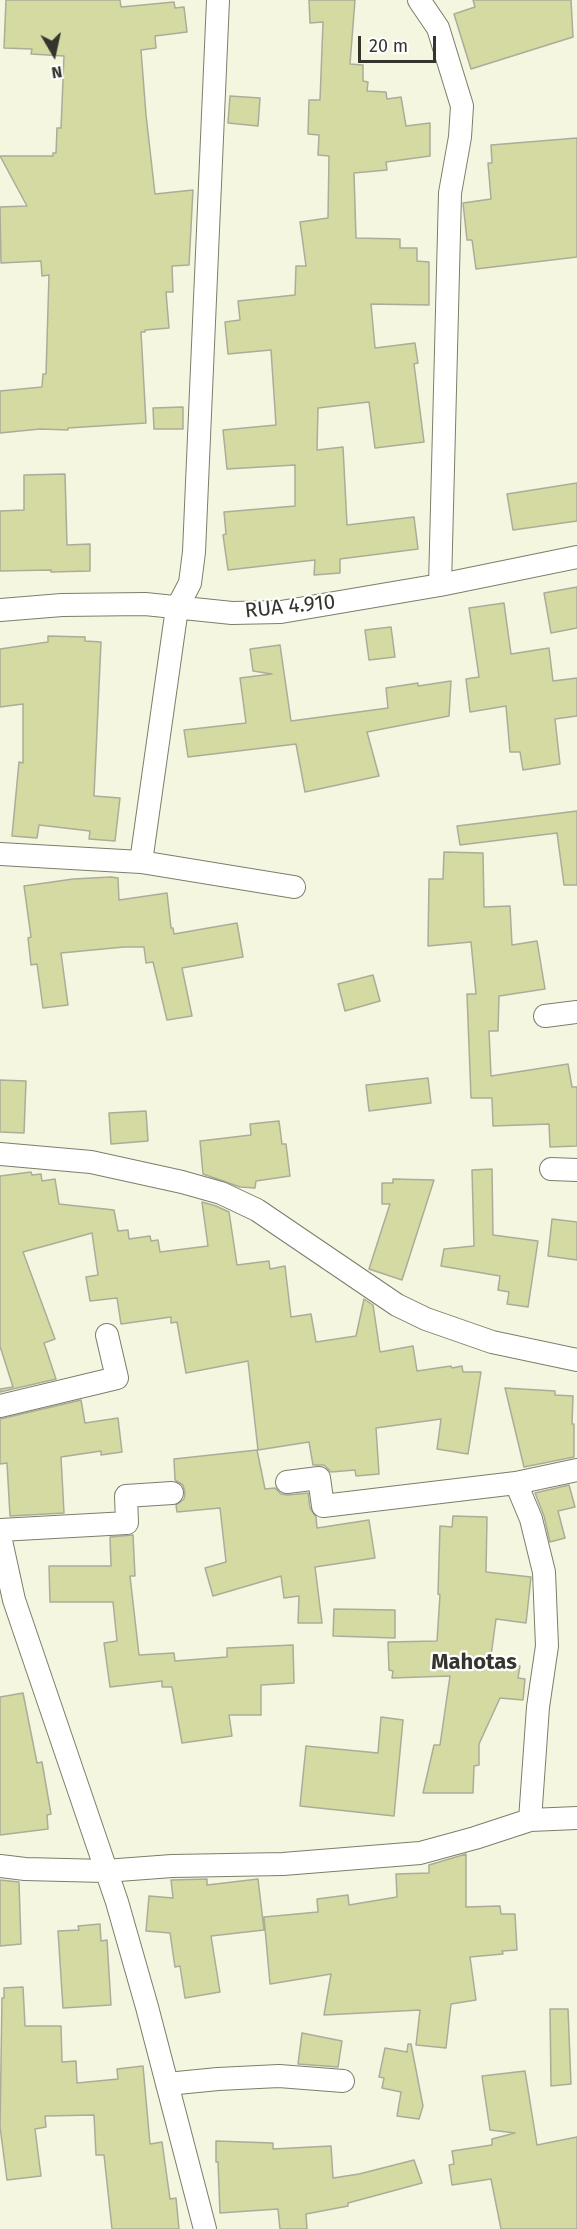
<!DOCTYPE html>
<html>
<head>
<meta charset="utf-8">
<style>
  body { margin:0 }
  #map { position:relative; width:577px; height:2229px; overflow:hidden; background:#f4f6e0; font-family:"Fira Sans",sans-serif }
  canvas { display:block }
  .north { position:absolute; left:24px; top:24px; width:60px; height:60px; -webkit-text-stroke:4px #fff; paint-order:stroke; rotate:171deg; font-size:16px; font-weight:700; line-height:24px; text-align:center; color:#35352d }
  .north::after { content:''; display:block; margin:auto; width:21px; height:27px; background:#35352d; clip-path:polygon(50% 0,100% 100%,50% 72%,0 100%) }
  .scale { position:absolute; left:358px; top:36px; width:78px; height:27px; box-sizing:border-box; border:3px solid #35352d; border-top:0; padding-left:8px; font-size:18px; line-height:21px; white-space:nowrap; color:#35352d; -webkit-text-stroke:4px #fff; paint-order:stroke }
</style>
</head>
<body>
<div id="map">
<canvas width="577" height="2229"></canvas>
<div class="north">N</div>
<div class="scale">20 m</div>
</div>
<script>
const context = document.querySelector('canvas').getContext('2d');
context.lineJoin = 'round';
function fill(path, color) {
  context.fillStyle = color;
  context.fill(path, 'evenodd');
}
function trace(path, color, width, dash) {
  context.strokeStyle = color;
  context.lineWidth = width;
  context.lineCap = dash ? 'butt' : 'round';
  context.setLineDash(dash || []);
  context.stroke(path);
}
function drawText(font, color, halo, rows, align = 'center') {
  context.font = font + ' "Fira Sans",sans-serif';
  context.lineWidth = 4.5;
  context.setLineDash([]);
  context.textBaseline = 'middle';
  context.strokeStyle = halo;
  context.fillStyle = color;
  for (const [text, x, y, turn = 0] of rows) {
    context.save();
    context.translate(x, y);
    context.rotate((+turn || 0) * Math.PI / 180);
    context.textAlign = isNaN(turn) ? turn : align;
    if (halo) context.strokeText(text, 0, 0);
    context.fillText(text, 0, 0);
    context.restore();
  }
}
const building = new Path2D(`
  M6,0H120L121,7L174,2L175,8L184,7L187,32L155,36L156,48L141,50L146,115L155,194L193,190L189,265L172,266L173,292H166L169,328L145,330V332H141L146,423L68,428V430L40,429L0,433V391L42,387L43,374H46L49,275L42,276L41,261L1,263L0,207L27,206L0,156H53V153H56L57,128H61L64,56L31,54L32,49L4,48Z
  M309,0H355L350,64L363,65V81L368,82L367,91L386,92L387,99L401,97L406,126L430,123V156L386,162L387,170L354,173L356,238L400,239V248H417V261L429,262V305L371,304L375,348L415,343L418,363L414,364L424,442L375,448L369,402L318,408L317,450L343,447L347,525L414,517L418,549L340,559V573L314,575L315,560L228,570L223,535L226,534L224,512L295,506V465L227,469L223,430L276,425L271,350L228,354L225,322L240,320L238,301L295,295L296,266H306L300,222L328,218L329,156L318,155L319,135L308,134L309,100H320L323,22L310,23Z
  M473,0H571L573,37L471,69L454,14L475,7Z
  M230,96L260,98L258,126L228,123Z
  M577,138V257L476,269L472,240H467L463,203L491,199L488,163H492L491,145Z
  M183,407V429H154L153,408Z
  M65,474L67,545L90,544V571L51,572V570L0,571V511L24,510V475Z
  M577,483V521L513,530L507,494Z
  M577,587V628L551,633L544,593Z
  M504,603L511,654L549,648L553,681L577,678V716L555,719L560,764L523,770L520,752H510L506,706L470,712L466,679L479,677L469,608Z
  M391,627L395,657L369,660L365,630Z
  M48,636L85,637V641L101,642L94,796L120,798L115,841L89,839L90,831L39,825L37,838L12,836L19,762L23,763V704L0,707V649L48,642Z
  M280,645L291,721L388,708L386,688L418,683V686L451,681L449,716L367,732L379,776L305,792L296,744L188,757L184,730L246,723L240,678L272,674L253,671L250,649Z
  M577,811V885H564L557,833L460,845L457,826Z
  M444,852L483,853L484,907L510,906L512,945L537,941L545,989L499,996L498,1031H489L491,1076L568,1064L572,1087H577V1146L550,1147L549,1124L493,1126L492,1098H471L467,994H476L471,942L428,946L429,879H443Z
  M111,877L118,878L119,900L167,893L171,928H173L174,934L237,923L243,957L182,968L192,1016L167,1020L153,962L146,963L144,947H124L61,953L68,1005L43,1008L37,964L31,965L28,938L31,937L24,886L73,879Z
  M373,975L380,1001L345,1011L338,984Z
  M428,1078L431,1103L369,1111L366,1085Z
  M0,1080L26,1081L24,1133L0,1132Z
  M146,1111L148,1141L111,1144L109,1113Z
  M279,1121L282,1144H286L290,1176L256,1181L255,1188L240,1187L203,1174L200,1141L251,1135L250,1124Z
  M492,1169L493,1235L538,1241L528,1307L507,1304L509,1292L498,1290L500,1276L441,1266L444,1249L474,1246L472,1170Z
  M31,1172L32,1175L41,1174L42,1181L55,1179L59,1204L114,1210L118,1231L128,1230L129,1239L150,1236L151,1241L158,1240L160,1252L208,1246L202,1202L216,1206L229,1212L237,1265L269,1261L270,1269L285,1266L291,1317L311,1314L316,1342L356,1336L364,1299L373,1305L380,1352L413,1346L417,1371L451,1366L452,1368L462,1366L463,1372H481L468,1454L437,1449L441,1419L376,1428L379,1474L356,1476L355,1470L331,1472L324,1465H313L309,1442L258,1450L248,1361L186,1373L177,1322L171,1323V1317L121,1324L117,1298L90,1301L86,1277L98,1275L92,1233L23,1252L55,1339L44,1343L56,1379L0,1392V1389L13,1387L0,1346V1176Z
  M393,1179L434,1180L402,1280L369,1269L390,1204H382V1183H393Z
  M552,1219L577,1222V1260L548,1256Z
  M505,1388L555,1391V1395L573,1396L572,1424H574V1457L524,1467Z
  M81,1400L85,1423L118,1418L122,1452L101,1455V1451L61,1457L64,1513L10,1516L7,1463L0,1464V1419Z
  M257,1450L265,1489L275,1488L281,1494L288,1495L308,1493L310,1508L316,1517L317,1528L369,1520L375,1558L315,1567L322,1623H298L299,1596L284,1598L281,1576L213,1596L205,1568L226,1562L220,1508L177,1512L176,1505L184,1499L185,1493L183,1485L175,1480L174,1459Z
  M569,1485L575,1507L558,1511L565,1538L550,1542L544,1516L535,1493Z
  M453,1516L487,1517L486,1572L531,1577L526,1623L496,1619L490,1663L520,1666L518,1678L525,1679L523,1700L500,1698L479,1744V1765L474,1766L473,1793H423L434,1745H440L450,1676L392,1678L393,1671L389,1670L388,1642L437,1641L440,1595L438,1594L440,1526L452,1527Z
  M133,1535L135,1576H130L139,1655L174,1653L175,1661L227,1657V1648L293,1645L294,1683L261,1685V1715H229L232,1736L182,1743L172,1687H162V1681L110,1687L104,1643L117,1641L113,1602H50L49,1566H111L110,1537Z
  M334,1609L395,1610V1638L333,1636Z
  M23,1693L37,1763L42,1762L51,1814L47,1815L48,1829L0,1835V1697Z
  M381,1717L403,1720L394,1816L300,1806L306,1746L378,1753Z
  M466,1854V1907L500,1906L501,1914H515L517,1950L502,1951L503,1954L470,1957L476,2000L451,2004L446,2048L416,2045L420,2010L324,2015L331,1974L270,1984L264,1917L318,1912L317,1899L348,1895L349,1905L397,1897L396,1874L429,1873V1865Z
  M207,1879V1885L258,1879L264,1930L211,1936L220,1992L185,1998L180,1966L175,1967L170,1933L146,1931L149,1896L173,1898L171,1880Z
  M0,1880L19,1882L21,1944L0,1946Z
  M100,1924L101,1941L107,1940L111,2005L63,2008L58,1931L79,1930L78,1926Z
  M23,1987L25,2026H61L62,2062L76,2061L77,2083L118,2079L117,2069L143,2066L150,2144L162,2142L170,2199L176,2198L179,2229H112L104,2155H96L94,2115L45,2116L46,2127L35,2129L41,2176L7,2180L0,2127L2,1998H4V1988Z
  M550,2009H568L571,2084L551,2086Z
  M302,2033L342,2041L338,2067L298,2064Z
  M408,2044H411L423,2106L419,2119L397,2116L401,2092L382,2088L384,2078L379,2077L385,2048L407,2052Z
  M525,2071L537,2145L577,2137V2229H501L491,2179L452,2185L449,2165L454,2164L452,2151L492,2145V2139L515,2133L490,2130L482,2076Z
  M216,2141L273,2143V2149L331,2146L333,2178L359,2174L414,2160L422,2183L348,2203V2206L306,2214L307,2229H280L278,2209L220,2213L218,2162H216Z`);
const minor = new Path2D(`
  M419,0L438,28L462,106L460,137L450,193L440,585
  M0,610L62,605L145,604L232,613L281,612L440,585L577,557
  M0,854L141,862L294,887
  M141,862L177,608L190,583L194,552L218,0
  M545,1016L577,1012
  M0,1154L91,1162L182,1182L221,1193L257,1210L397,1305L426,1319L492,1342L577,1360
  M551,1169L577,1170
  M0,1406L117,1378L107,1335
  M287,1482L319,1478L323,1506L516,1483L577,1470
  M516,1483L531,1519L544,1572L547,1646L538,1707L530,1820
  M0,1530L127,1523L126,1496L172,1493
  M0,1536L14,1600L117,1902L147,2007L205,2229
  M0,1866L25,1869L105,1871L172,1866L283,1864L420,1853L475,1838L530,1820L577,1818
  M167,2084L218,2079L279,2076L343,2081`);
const streetNames = [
  ["RUA 4.910",290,607,-6]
];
const neighbourhoodNames = [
  ["Mahotas",474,1663]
];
fill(building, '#d5d9a2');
trace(building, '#abad99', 1.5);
trace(minor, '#7c7e6a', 24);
trace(minor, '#fff', 22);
drawText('21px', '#35352d', '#fff', streetNames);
drawText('bold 22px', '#35352d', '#fff', neighbourhoodNames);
</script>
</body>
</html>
